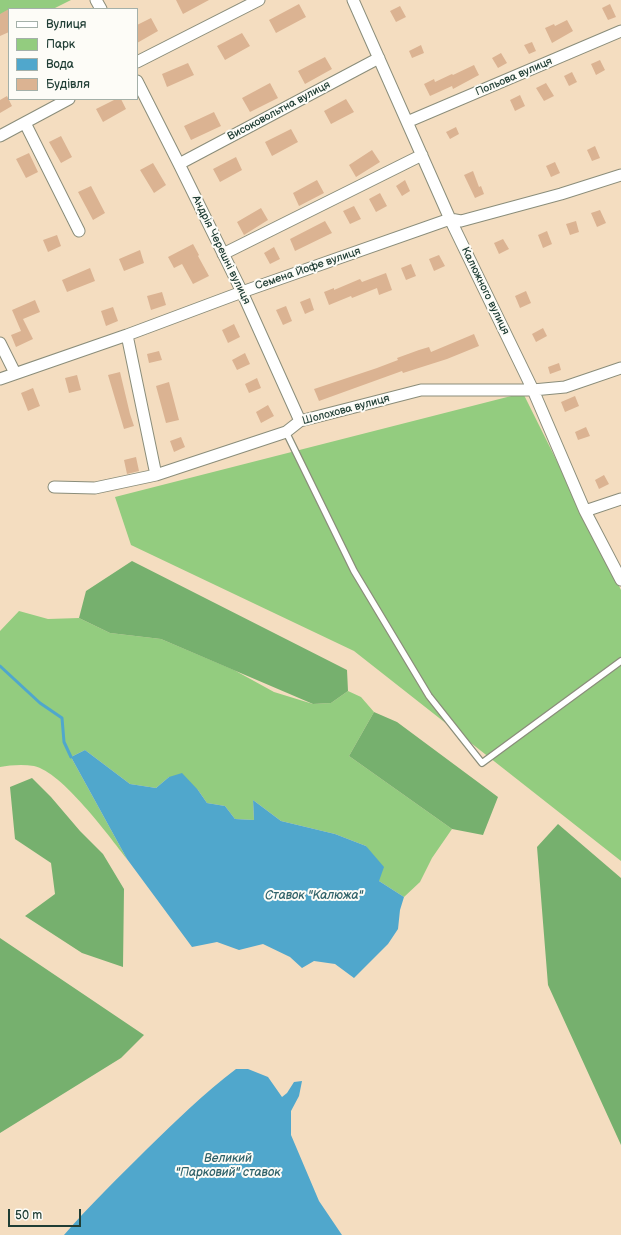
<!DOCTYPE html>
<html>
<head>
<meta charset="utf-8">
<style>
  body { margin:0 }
  #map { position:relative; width:621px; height:1235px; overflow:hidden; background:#f4ddc0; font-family:"Balsamiq Sans",sans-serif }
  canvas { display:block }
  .legend { position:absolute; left:8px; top:8px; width:130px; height:92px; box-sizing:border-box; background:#fdfcf7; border:1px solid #a4b0a9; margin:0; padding:5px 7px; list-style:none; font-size:12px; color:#1f3d34 }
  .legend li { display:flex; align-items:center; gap:8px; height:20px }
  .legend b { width:20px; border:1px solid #a4b0a9 }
  .scale { position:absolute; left:8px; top:1209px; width:73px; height:18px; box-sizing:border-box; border:2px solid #1f3d34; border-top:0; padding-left:5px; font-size:12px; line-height:14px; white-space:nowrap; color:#1f3d34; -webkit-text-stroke:3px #fdfcf7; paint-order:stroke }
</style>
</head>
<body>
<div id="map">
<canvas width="621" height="1235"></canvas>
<ul class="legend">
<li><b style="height:5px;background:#fff"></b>Вулиця</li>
<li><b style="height:11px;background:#93cc7f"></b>Парк</li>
<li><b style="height:11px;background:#50a7cc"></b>Вода</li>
<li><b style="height:11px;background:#dbb392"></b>Будівля</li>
</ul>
<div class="scale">50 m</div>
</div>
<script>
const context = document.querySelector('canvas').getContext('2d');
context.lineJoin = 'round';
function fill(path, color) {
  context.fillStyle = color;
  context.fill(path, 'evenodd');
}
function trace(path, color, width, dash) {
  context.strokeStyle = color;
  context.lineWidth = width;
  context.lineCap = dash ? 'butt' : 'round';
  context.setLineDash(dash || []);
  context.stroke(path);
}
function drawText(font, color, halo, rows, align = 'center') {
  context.font = font + ' "Balsamiq Sans",sans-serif';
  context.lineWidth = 4;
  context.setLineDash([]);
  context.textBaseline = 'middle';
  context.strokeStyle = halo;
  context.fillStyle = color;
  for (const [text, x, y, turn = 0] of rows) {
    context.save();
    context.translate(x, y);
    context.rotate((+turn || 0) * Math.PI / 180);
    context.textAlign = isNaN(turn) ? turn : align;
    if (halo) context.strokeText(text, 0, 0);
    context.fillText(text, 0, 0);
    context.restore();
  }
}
const green = new Path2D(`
  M0,0H71L53,9H9L0,35Z
  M523,393L621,590V861L354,651L131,545L115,497Z
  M19,611L48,619L79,618L110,633L161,639L234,670L274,692L313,704L331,703L348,691L361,697L374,712L349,756L452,829L432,858L420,882L404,897L379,881L366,846L335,834L281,821L253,800L254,820L235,819L225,806L207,803L198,790L169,777L156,788L130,784L85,750L71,757L127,859C109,836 62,772 34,766C23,764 10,765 0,767V631Z`);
const forest = new Path2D(`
  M132,561L347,670L348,691L331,703L313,704L161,639L110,633L79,618L86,591Z
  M374,712L397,722L498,797L483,835L452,829L349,756Z
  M32,778L51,797L80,831L103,854L124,889L123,967L82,953L25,916L55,894L51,863L15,839L10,787Z
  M558,824L621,878V1145L548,985L537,847Z
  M0,938L144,1035L121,1058L0,1133Z`);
const water = new Path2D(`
  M85,750L130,784L156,788L169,777L182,773L198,790L207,803L225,806L235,819L254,820L253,800L281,821L335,834L366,846L384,867L379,881L404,897L400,910L398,929L388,944L354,978L335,964L314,961L302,968L290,957L263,944L239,950L217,942L192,947L127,859L71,757Z
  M236,1069H248L268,1077L282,1097L287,1093L294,1082L302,1081L299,1096L291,1111V1135L319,1201L342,1235H64C90,1205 119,1177 147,1149C176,1121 204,1093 236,1069Z`);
const stream = new Path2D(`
  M0,666L40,703L62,718L64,742L71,757`);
const building = new Path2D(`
  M176,0H209L183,14Z
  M299,4L306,17L276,33L269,20Z
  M610,4L616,17L608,20L602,8Z
  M400,6L406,17L396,22L390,11Z
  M9,9V32L0,36V14Z
  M151,18L158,31L137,43V25Z
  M567,20L573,31L552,43L545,28L554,24L555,26Z
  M242,33L250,46L225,60L217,46Z
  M532,42L536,51L529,54L524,45Z
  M421,45L424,53L412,58L409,51Z
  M501,53L507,63L498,68L492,58Z
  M325,57L332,69L305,84L298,71Z
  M600,60L605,70L596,75L591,64Z
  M188,63L194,75L167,87L162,74Z
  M474,65L479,75L453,89L452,86L430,96L424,84L434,79L435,82L452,74L453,75Z
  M572,72L577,82L569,86L564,76Z
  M270,83L278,98L250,112L242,98Z
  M546,83L554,96L544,101L536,88Z
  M520,95L525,106L515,111L510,100Z
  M7,96L12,106L0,113V100Z
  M116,99H121L126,109L103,122L96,109Z
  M346,99L354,112L331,124L324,111Z
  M214,112L221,126L191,140L184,126Z
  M456,127L459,134L450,139L446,132Z
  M291,129L298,142L272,156L265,142Z
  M61,136L72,157L61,163L49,142Z
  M595,146L600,158L592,161L587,150Z
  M372,150L380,162L356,177L349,165Z
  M29,153L38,172L26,178L16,159Z
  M236,157L242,170L220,182L213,169Z
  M555,162L560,173L551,177L546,166Z
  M153,163L166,185L154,193L140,170Z
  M473,171L479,187L481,186L484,194L475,198L464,175Z
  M317,180L324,193L299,206L293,193Z
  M405,180L410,191L402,196L396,186Z
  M91,186L105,213L93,220L78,192Z
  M380,193L387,206L376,212L369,199Z
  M354,206L361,219L350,224L343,211Z
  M261,208L268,220L244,235L237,222Z
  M600,210L606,223L597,227L591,213Z
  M325,221L332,233L295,251L290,239Z
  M576,221L579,232L570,235L566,224Z
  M547,231L552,244L543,248L538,235Z
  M57,235L61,246L48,252L43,240Z
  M503,239L509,249L499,254L494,243Z
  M193,244L199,255L198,256L209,276L193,284L182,264L174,268L168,257Z
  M274,247L280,259L270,264L264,253Z
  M140,250L144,263L124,271L119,259Z
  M439,255L445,266L434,271L429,259Z
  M411,264L416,276L406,280L401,268Z
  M90,268L95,281L67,292L62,280Z
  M386,273L392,290L379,295L377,288L352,298L351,296L329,305L324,292L334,288V290L360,279L362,282Z
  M526,291L531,303L520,308L515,296Z
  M162,292L166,305L151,310L147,296Z
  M310,298L314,310L305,314L300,302Z
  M35,300L40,312L23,319L33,339L16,347L11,335L21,331L12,310Z
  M286,306L292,321L283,325L276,310Z
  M113,307L118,321L106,326L101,311Z
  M234,324L240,337L228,343L222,330Z
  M543,328L547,336L536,342L532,334Z
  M474,334L479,346L447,359L403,373L402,371L319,401L314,389L377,368L398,360L397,358L419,350L429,347L431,352Z
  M159,351L162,360L149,363L147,354Z
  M245,353L250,364L237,370L232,360Z
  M559,363L561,370L550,374L548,367Z
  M120,372L130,414L134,426L124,429L108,375Z
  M77,375L81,390L69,393L65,378Z
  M257,378L261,388L249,393L245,384Z
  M169,382L179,420L166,423L156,386Z
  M33,388L40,406L28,411L21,393Z
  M575,396L579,406L565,412L561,402Z
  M268,405L274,416L261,423L256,412Z
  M586,427L590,436L578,440L575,432Z
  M181,437L185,447L174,452L170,441Z
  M136,457L139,471L127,474L124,460Z
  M604,475L609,484L599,489L595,480Z`);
const service = new Path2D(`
  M286,432L354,571L429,696L482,763L621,661`);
const minor = new Path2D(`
  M96,0L101,9
  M353,0L450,219L533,390L585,511L621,580
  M137,62L259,0
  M137,81L179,164L242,292L300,421
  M407,122L621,31
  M25,123L79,231
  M0,136L69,99
  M179,164L379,58
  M223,254L422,155
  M127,335L156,475
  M0,343L15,373
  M0,379L127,335L242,292L450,219L461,221L561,194L621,175
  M54,487L95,488L156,475L286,432L300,421L421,390H533L565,387L621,368
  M585,511L621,499`);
const streetNames = [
  ["Польова вулиця",514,77,-23],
  ["Високовольтна вулиця",279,111,-28],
  ["Андрія Черешні вулиця",221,250,64],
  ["Семена Йофе вулиця",308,269,-19],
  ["Калюжного вулиця",485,291,64],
  ["Шолохова вулиця",346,410,-15]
];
const waterNames = [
  ["Ставок \"Калюжа\"",314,896],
  ["Великий",228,1159],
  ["\"Парковий\" ставок",228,1173]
];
fill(green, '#93cc7f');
fill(forest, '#76b06e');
fill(water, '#50a7cc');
trace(stream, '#50a7cc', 3);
fill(building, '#dbb392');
trace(service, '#8a8d7a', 8);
trace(minor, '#8a8d7a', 13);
trace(service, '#fff', 5.5);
trace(minor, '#fff', 11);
drawText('11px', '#1f3d34', '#fdfcf7', streetNames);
drawText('italic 12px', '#306269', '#fdfcf7', waterNames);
</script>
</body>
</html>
